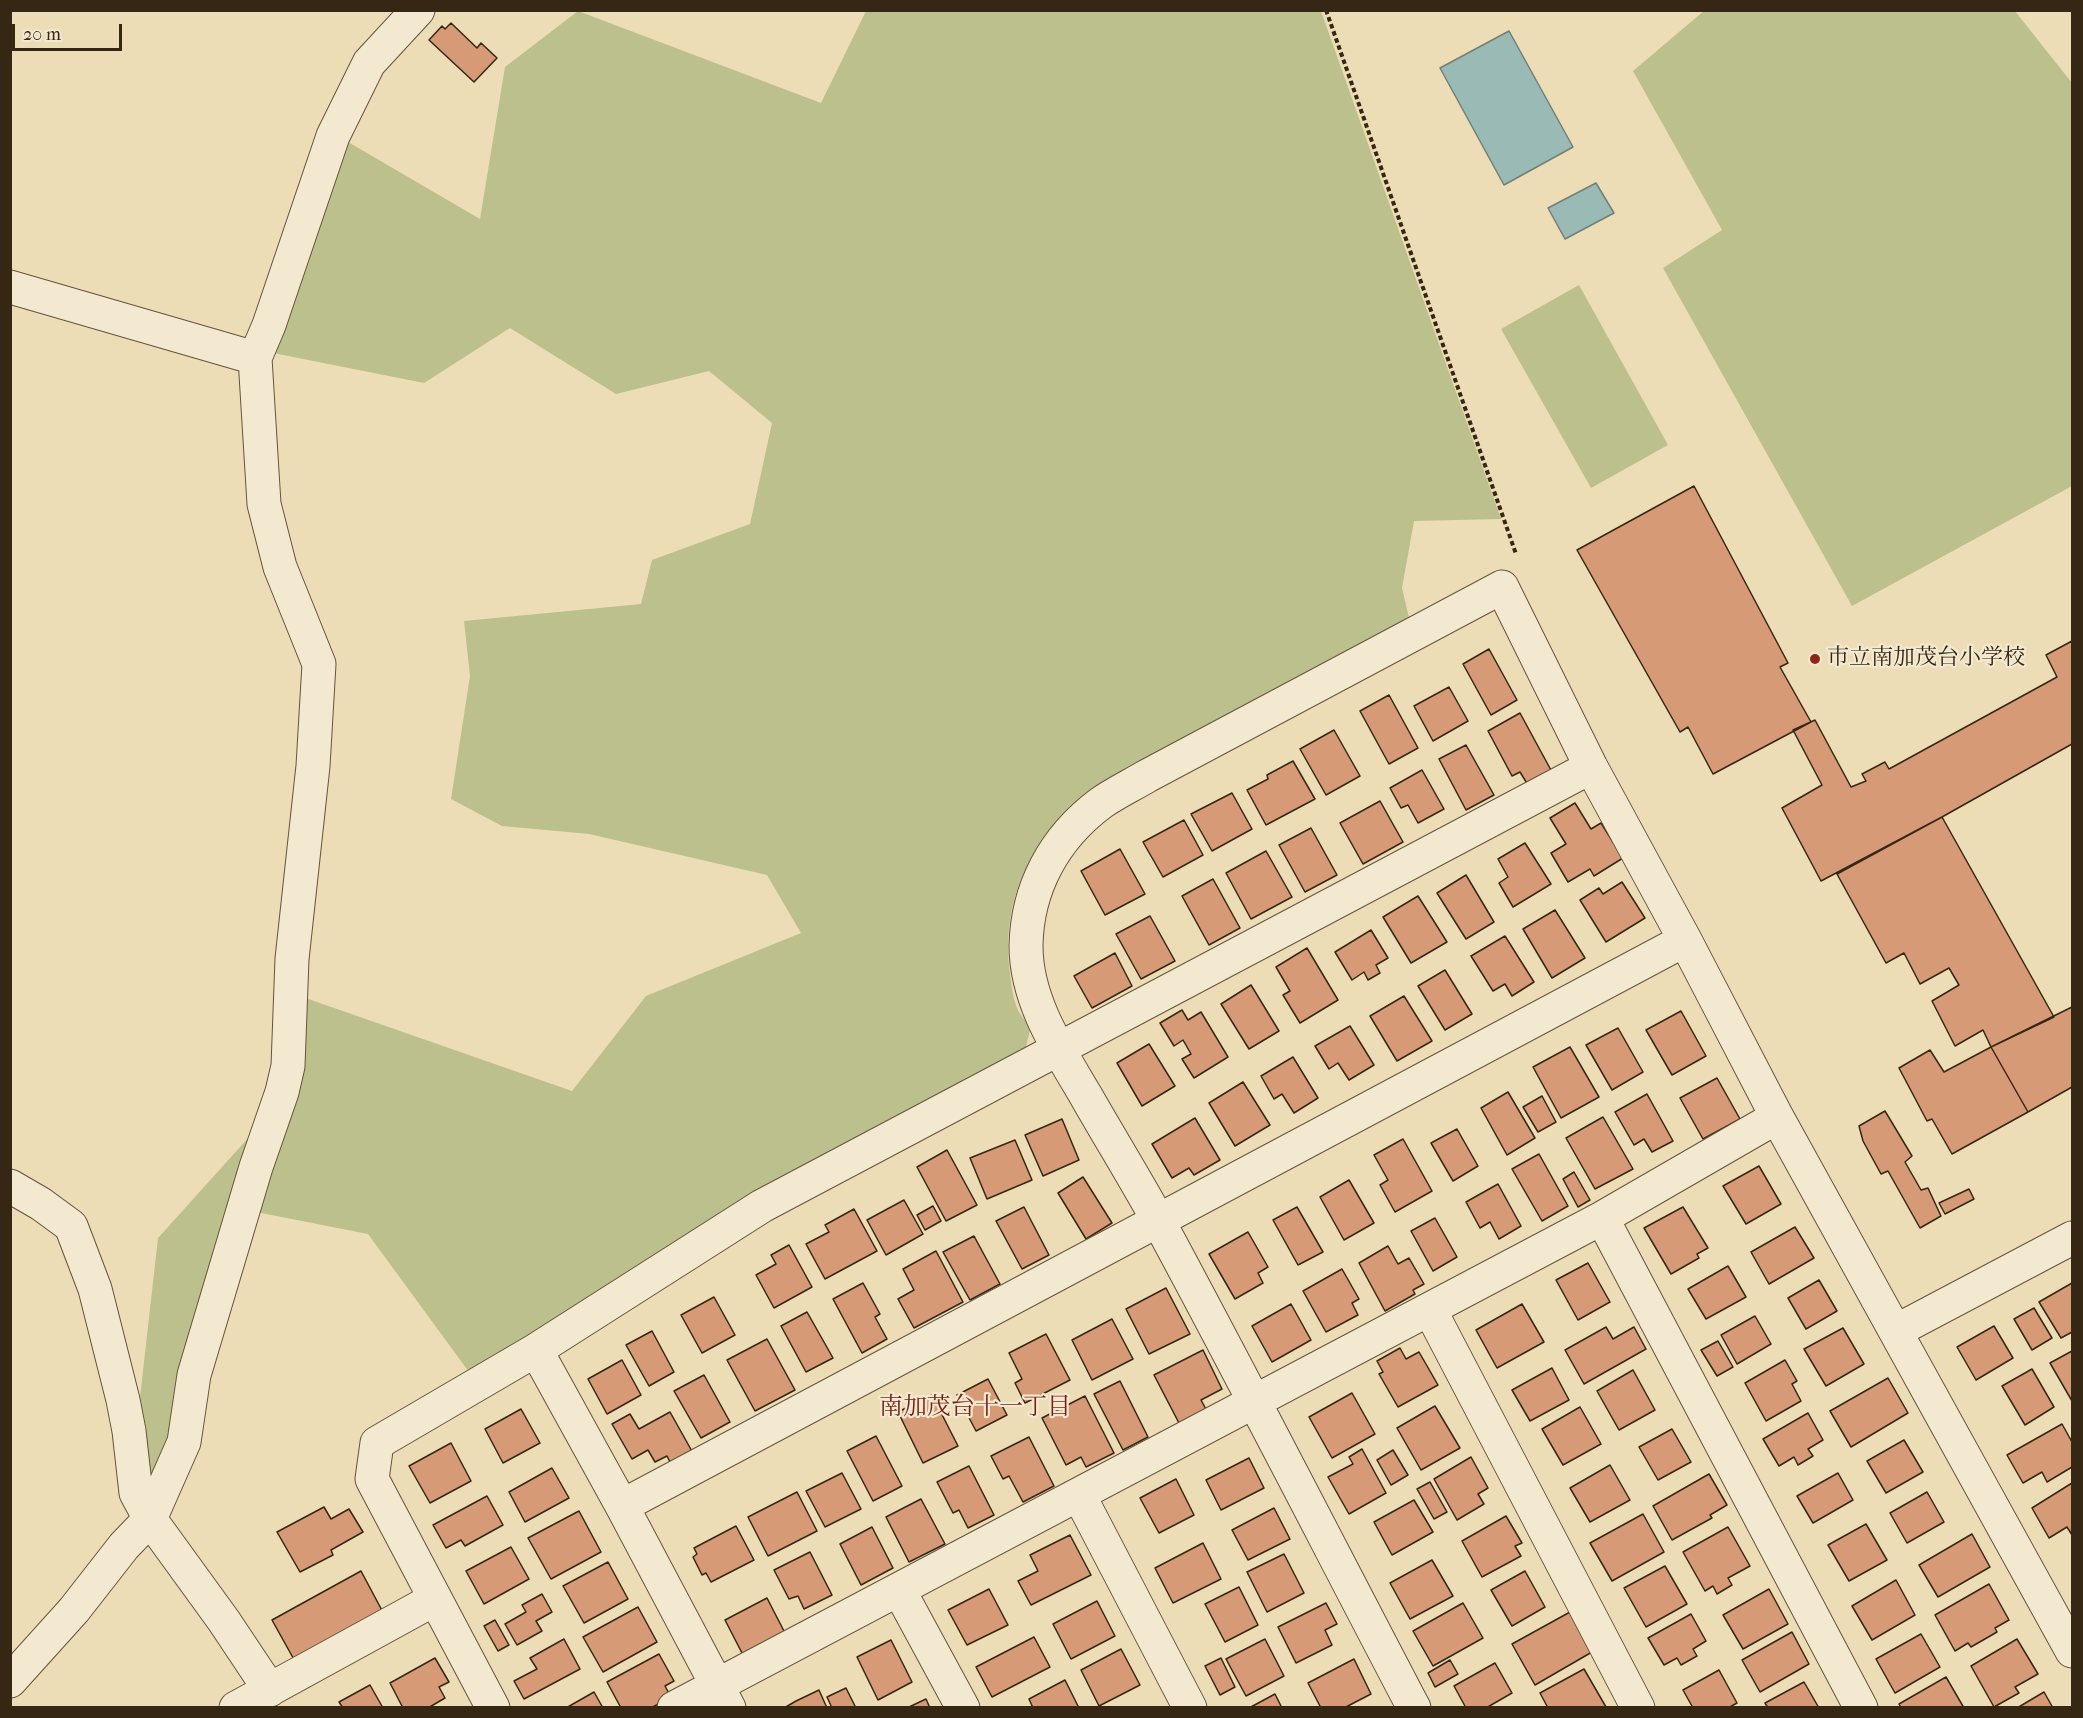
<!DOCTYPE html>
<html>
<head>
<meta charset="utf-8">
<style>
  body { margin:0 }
  #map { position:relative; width:2083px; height:1718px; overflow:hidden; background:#edddb6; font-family:"IM FELL French Canon",serif }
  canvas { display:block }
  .frame { position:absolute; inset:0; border:12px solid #362614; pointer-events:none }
  .scale { position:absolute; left:12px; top:24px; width:110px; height:27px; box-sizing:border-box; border:3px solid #362614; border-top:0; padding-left:8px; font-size:18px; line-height:21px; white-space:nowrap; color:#362614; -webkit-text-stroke:4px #f3e9d0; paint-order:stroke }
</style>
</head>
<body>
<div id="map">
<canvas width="2083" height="1718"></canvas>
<div class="frame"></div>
<div class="scale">20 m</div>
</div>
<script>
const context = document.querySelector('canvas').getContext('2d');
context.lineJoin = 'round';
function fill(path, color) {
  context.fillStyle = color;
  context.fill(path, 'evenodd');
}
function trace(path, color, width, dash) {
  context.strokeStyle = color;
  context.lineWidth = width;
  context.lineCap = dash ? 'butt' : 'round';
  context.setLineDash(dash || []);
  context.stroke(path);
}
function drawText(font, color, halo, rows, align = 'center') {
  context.font = font + ' "IM FELL French Canon","Noto Serif JP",serif';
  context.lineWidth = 4.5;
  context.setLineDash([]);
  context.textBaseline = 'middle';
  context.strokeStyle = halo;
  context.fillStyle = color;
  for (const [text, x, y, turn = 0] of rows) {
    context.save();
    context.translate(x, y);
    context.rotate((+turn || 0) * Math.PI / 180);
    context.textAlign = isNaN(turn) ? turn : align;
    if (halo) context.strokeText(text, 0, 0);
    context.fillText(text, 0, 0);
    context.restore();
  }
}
const green = new Path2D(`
  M1705,10L2015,11L2072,83V486L1852,606L1663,268L1722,230L1633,71Z
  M578,11L821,103L866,11H1321L1501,519L1414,521L1402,588L1410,622L1075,804C1028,849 1003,900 1009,966C1011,980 1012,999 1019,1012C1022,1017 1027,1022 1031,1026L1025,1051L682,1240L469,1372L368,1234L251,1211L297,995L572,1091L646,996L801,933L767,875L589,834L502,826L451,799L470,676L464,621L641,604L652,560L750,524L772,423L709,371L616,394L510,328L424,383L268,352L343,139L480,219L505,67Z
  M1579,285L1668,445L1591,488L1501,329Z
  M259,1126L190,1406L153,1480L138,1415L158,1238Z`);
const water = new Path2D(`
  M1509,31L1573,147L1504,185L1440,68Z
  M1596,183L1614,213L1565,239L1548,208Z`);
const building = new Path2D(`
  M451,23L477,48L481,43L497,58L474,82L429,40L442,26L445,29Z
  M1694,486L1788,663L1780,667L1811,722L1713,774L1688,727L1680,732L1577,550Z
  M2072,641V744L1942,817L1821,881L1782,808L1822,785L1793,730L1815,720L1851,787L1866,781L1862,774L1885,762L1889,769L2057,677L2046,655Z
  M1489,649L1517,700L1491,715L1463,664Z
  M1449,687L1468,721L1433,741L1414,706Z
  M1389,695L1418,748L1389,764L1360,711Z
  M1520,713L1552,772L1528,785L1520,772L1512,776L1488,731Z
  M1334,730L1360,776L1326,795L1300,749Z
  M1466,745L1494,795L1466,810L1439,759Z
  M1293,761L1315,799L1266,825L1247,790L1268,779L1267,775Z
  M1422,770L1444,809L1418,823L1408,805L1401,808L1390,788Z
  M1232,793L1252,829L1212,851L1191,814Z
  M1380,801L1403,842L1363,864L1340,823Z
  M1575,803L1591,829L1601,823L1623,858L1594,876L1590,869L1568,882L1551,853L1566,844L1550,818Z
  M1942,817L2054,1017L1991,1047L1983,1030L1955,1046L1932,1001L1959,985L1949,968L1920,984L1904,953L1886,963L1837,874Z
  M1184,820L1203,855L1163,877L1143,842Z
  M1311,828L1337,875L1305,892L1279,845Z
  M1525,843L1551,884L1513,907L1499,883L1508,877L1498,859Z
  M1120,849L1145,894L1105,915L1081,871Z
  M1266,851L1292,897L1251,919L1226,873Z
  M1466,875L1494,922L1466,939L1437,893Z
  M1213,879L1240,928L1209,945L1182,896Z
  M1622,882L1645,918L1606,942L1580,900L1599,888L1603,894Z
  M1418,896L1447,942L1411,963L1383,917Z
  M1555,910L1585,958L1552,978L1523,929Z
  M1150,916L1175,961L1141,979L1116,934Z
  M1371,930L1388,958L1376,965L1380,973L1368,980L1364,972L1352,980L1335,952Z
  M1505,936L1534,982L1512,996L1505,984L1493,991L1471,956Z
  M1307,948L1338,1000L1300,1023L1283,995L1290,991L1276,967Z
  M1115,953L1132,986L1092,1008L1074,976Z
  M1445,970L1472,1014L1445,1030L1418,986Z
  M1251,985L1279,1031L1249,1049L1221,1004Z
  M1404,996L1432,1041L1397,1061L1370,1016Z
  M2072,1007V1087L2028,1112L1991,1047Z
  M1182,1010L1188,1020L1201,1012L1228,1057L1194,1078L1182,1059L1191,1054L1183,1040L1174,1046L1160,1023Z
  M1681,1011L1706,1056L1672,1075L1646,1030Z
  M1350,1026L1374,1065L1349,1080L1338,1063L1329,1069L1315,1046Z
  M1618,1028L1643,1072L1612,1090L1586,1045Z
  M1149,1044L1175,1086L1142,1106L1117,1063Z
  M1570,1047L1599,1097L1561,1118L1533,1067Z
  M1991,1047L2028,1112L1952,1154L1932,1119L1927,1121L1899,1068L1930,1050L1944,1072Z
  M1293,1057L1318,1098L1294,1113L1282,1094L1274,1099L1261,1076Z
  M1717,1078L1740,1119L1703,1139L1680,1098Z
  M1243,1082L1270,1125L1235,1146L1209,1103Z
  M1508,1092L1535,1138L1507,1155L1481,1108Z
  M1647,1094L1673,1141L1652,1152L1644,1139L1634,1145L1615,1112Z
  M1542,1096L1556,1122L1538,1132L1523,1107Z
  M1885,1111L1912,1156L1905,1162L1921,1190L1928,1188L1941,1216L1920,1228L1888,1171L1881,1174L1863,1141L1859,1126Z
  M1603,1117L1633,1169L1595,1189L1566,1138Z
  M1195,1118L1220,1160L1194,1175L1189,1168L1172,1178L1152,1144Z
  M1062,1119L1079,1160L1043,1176L1025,1135Z
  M1457,1129L1478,1166L1453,1181L1431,1143Z
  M1403,1139L1432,1191L1395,1212L1380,1185L1388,1180L1374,1155Z
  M1015,1140L1032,1180L987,1199L970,1158Z
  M947,1150L977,1205L946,1221L917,1167Z
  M1539,1154L1568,1206L1542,1221L1512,1169Z
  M1759,1166L1781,1204L1746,1224L1723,1186Z
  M1574,1172L1590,1200L1578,1207L1563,1179Z
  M1083,1177L1112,1223L1086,1239L1058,1193Z
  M1349,1180L1374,1223L1344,1240L1320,1197Z
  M1498,1184L1521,1226L1499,1239L1490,1222L1480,1228L1466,1202Z
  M1969,1189L1974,1199L1945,1214L1939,1203Z
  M904,1200L923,1234L886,1255L867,1220Z
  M933,1206L941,1221L925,1230L917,1215Z
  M1024,1207L1049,1255L1022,1269L996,1221Z
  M1297,1207L1323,1252L1298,1265L1273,1220Z
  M1683,1207L1708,1248L1697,1254L1699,1258L1671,1274L1644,1228Z
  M854,1209L877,1251L825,1279L806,1244L829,1232L825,1225Z
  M1435,1218L1457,1257L1433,1271L1411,1231Z
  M1795,1227L1814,1258L1769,1284L1751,1252Z
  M1248,1232L1268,1267L1258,1273L1263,1283L1235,1299L1209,1254Z
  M974,1236L1000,1284L970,1300L943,1252Z
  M789,1245L812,1287L774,1308L756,1275L776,1264L771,1255Z
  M1388,1246L1398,1264L1409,1258L1424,1284L1413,1290L1415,1294L1385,1311L1359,1263Z
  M936,1251L963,1302L914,1328L898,1299L914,1290L903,1269Z
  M1588,1263L1610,1302L1578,1320L1556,1280Z
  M1728,1266L1746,1297L1706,1319L1688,1289Z
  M1342,1269L1359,1299L1352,1303L1358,1315L1326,1332L1303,1291Z
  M1819,1280L1837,1311L1806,1329L1788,1298Z
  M863,1283L880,1314L875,1317L887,1339L862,1353L833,1299Z
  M2072,1283V1332L2061,1338L2039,1302Z
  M1166,1288L1190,1334L1149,1354L1126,1309Z
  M714,1297L735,1335L702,1353L681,1315Z
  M1291,1304L1311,1340L1272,1362L1252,1326Z
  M1522,1304L1544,1342L1497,1368L1476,1330Z
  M2034,1308L2052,1338L2032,1350L2014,1319Z
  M807,1312L833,1358L806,1372L781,1326Z
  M1755,1316L1771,1344L1737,1364L1721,1335Z
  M1112,1319L1133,1359L1092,1380L1072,1340Z
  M1994,1326L2013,1358L1976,1380L1957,1347Z
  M1606,1327L1613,1339L1634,1327L1646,1349L1584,1384L1565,1350Z
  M1843,1328L1864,1364L1826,1386L1804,1349Z
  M652,1331L674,1372L649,1386L626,1345Z
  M1046,1334L1070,1380L1025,1403L1015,1383L1022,1379L1009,1353Z
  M767,1339L795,1390L755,1411L727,1360Z
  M1718,1341L1733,1367L1717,1376L1701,1350Z
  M1400,1348L1406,1359L1419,1352L1438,1385L1398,1407L1379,1374L1383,1372L1377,1361Z
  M1203,1350L1222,1389L1201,1400L1207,1411L1180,1425L1154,1375Z
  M2072,1351V1401L2050,1363Z
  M622,1360L641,1395L607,1414L588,1379Z
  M1785,1360L1797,1381L1792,1384L1801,1401L1766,1421L1745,1383Z
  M1552,1368L1569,1400L1530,1421L1512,1390Z
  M2032,1369L2054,1407L2025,1425L2002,1386Z
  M1633,1370L1655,1410L1619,1430L1597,1391Z
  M704,1375L730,1422L701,1438L674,1391Z
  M1888,1378L1908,1413L1851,1447L1830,1411Z
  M988,1379L1007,1415L976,1431L957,1395Z
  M1120,1381L1148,1437L1123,1450L1094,1394Z
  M1352,1393L1375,1434L1332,1458L1309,1417Z
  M932,1395L958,1446L923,1463L898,1412Z
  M1085,1396L1114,1453L1086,1467L1081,1457L1066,1465L1042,1418Z
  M1435,1406L1460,1448L1421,1470L1397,1428Z
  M1580,1407L1601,1444L1563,1465L1542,1429Z
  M521,1409L540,1443L503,1463L485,1429Z
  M670,1412L693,1453L671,1464L667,1456L655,1462L648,1450L632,1459L612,1424L630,1414L639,1429Z
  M1808,1413L1823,1440L1808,1449L1813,1456L1798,1465L1794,1457L1779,1466L1763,1439Z
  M2062,1424L2072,1442V1467L2047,1482L2042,1472L2023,1483L2007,1455Z
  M1672,1429L1691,1462L1658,1480L1639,1447Z
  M876,1436L902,1486L873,1501L847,1451Z
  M1029,1437L1054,1486L1023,1502L1009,1476L1003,1479L991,1456Z
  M1904,1440L1923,1472L1886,1493L1867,1461Z
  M451,1443L471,1481L430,1503L409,1466Z
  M1362,1449L1386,1493L1349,1514L1328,1477L1353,1464L1349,1457Z
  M1393,1450L1408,1475L1391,1485L1377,1460Z
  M1471,1457L1488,1488L1478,1494L1484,1504L1457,1520L1434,1479Z
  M1249,1458L1264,1488L1221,1510L1206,1480Z
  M1610,1465L1630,1500L1590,1522L1570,1488Z
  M969,1466L994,1515L968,1528L959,1510L953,1513L937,1482Z
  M552,1468L569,1498L525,1522L509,1492Z
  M842,1473L861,1509L825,1527L806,1491Z
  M1838,1473L1853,1500L1813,1523L1797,1496Z
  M1709,1474L1727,1505L1710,1515L1712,1518L1672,1540L1653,1506Z
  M1176,1479L1194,1515L1159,1533L1140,1498Z
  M1430,1482L1447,1512L1434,1519L1417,1489Z
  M2072,1483V1535L2067,1527L2049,1538L2032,1508Z
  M797,1492L817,1531L768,1556L748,1517Z
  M1927,1492L1944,1522L1907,1543L1890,1513Z
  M487,1496L503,1525L465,1546L461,1540L446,1548L433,1525Z
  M921,1499L945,1544L909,1562L886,1517Z
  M1414,1500L1433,1532L1392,1555L1374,1522Z
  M324,1507L331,1519L349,1509L363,1532L331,1550L333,1555L300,1572L277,1532Z
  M1274,1508L1290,1539L1248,1560L1232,1530Z
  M579,1511L601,1552L551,1579L528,1538Z
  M1643,1514L1664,1552L1612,1581L1590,1543Z
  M1506,1516L1522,1543L1515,1546L1521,1556L1482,1577L1462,1541Z
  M1866,1524L1887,1560L1849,1581L1828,1545Z
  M736,1526L754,1560L711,1582L706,1573L702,1575L693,1557L697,1554L694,1548Z
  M872,1527L893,1568L861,1585L840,1544Z
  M1728,1527L1750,1566L1728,1578L1732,1585L1717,1594L1713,1586L1705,1591L1683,1552Z
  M1972,1534L1990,1567L1938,1597L1919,1565Z
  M1070,1535L1091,1575L1031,1605L1018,1581L1038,1571L1030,1555Z
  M1203,1543L1221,1579L1173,1603L1155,1568Z
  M511,1547L529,1579L484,1604L466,1571Z
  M810,1552L832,1595L804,1609L798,1596L789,1599L774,1570Z
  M1284,1554L1304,1593L1267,1612L1247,1572Z
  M1432,1560L1453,1596L1410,1619L1390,1583Z
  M608,1562L628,1599L584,1623L563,1586Z
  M1665,1566L1687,1604L1646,1627L1624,1588Z
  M361,1571L385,1616L297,1665L272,1620Z
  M1525,1571L1545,1607L1512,1626L1491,1590Z
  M1896,1580L1915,1615L1872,1640L1852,1606Z
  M1989,1584L2009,1620L1995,1628L1997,1632L1971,1647L1968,1643L1955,1651L1935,1615Z
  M1239,1587L1258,1625L1225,1642L1205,1604Z
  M989,1589L1008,1625L967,1645L948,1610Z
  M1769,1589L1788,1624L1743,1649L1723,1615Z
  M542,1594L552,1612L536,1621L542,1631L517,1645L505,1624L526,1612L522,1605Z
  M767,1598L785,1633L743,1655L725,1620Z
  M1097,1601L1115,1636L1071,1659L1053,1624Z
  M1326,1603L1337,1624L1325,1630L1332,1645L1296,1663L1278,1627Z
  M1463,1603L1483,1638L1433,1666L1413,1631Z
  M638,1607L657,1642L603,1672L583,1637Z
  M1570,1612L1592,1652L1535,1685L1512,1644Z
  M1691,1614L1706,1641L1693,1649L1697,1656L1681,1665L1677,1658L1664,1665L1648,1638Z
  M495,1620L509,1645L498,1651L484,1626Z
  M1792,1632L1809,1664L1760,1692L1742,1660Z
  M1921,1634L1940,1667L1895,1693L1876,1659Z
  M1034,1637L1050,1667L992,1697L976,1667Z
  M564,1639L580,1669L524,1699L514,1681L537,1669L530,1658Z
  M1265,1639L1284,1676L1246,1696L1226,1659Z
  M2017,1639L2038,1674L2015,1687L2019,1693L1994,1707L1971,1666Z
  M891,1640L912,1682L878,1700L857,1657Z
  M1121,1649L1140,1685L1099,1706L1081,1670Z
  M659,1654L674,1681L665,1686L671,1697L651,1708H621L607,1682Z
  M435,1658L449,1682L439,1687L445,1698L428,1708H403L390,1683Z
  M1221,1658L1235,1687L1220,1695L1205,1666Z
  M1354,1659L1371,1694L1344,1708H1321L1308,1683Z
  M1450,1660L1458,1674L1435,1687L1428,1673Z
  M1495,1663L1512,1693L1486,1708H1466L1454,1686Z
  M1584,1669L1606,1707L1548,1708L1540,1693Z
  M1719,1670L1737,1703L1728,1708H1693L1683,1690Z
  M1946,1677L1964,1708H1901L1899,1704Z
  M1065,1680L1079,1708H1033L1029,1699Z
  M1804,1682L1819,1708H1768L1765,1703Z
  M370,1685L383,1708H343L339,1702Z
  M846,1688L856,1708H832L827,1697Z
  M819,1690L827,1708H784L796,1701Z
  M594,1692L603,1708H566Z
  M2044,1692L2053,1708H2017Z
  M1275,1694L1282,1708H1249Z
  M926,1699L930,1708H908L909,1707Z`);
const path = new Path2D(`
  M1326,10L1516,554`);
const minor = new Path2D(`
  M10,287L255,358
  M10,1186L41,1204L71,1226L95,1289L123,1400L129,1431L136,1493L150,1519L224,1621L270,1690
  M1602,1218L1861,1708
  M1430,1310L1638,1708
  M1896,1331L2072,1238
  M536,1350L622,1506L729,1708
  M1079,1495L1190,1708
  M622,1506L1685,940
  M899,1590L963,1708
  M10,1681L74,1610L124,1546L150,1519L184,1442L194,1375L256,1167L282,1092L288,1066L292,959L313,766L319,664L280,567L264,504L255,358L269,325L333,136L369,63L418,10
  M236,1708L435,1599
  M493,1708L372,1479L377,1443L536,1350L762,1206L1591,767
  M674,1708L1602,1218L1777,1117
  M1414,1708C1329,1546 1246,1383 1159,1222C1136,1180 1110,1138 1086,1096C1059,1050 1026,1001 1026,946C1027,888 1054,838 1101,803C1115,793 1132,785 1147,776L1502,587L1591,767L1685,940L1777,1117L2072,1651`);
const markers = [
  [1815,659,6,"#8f2418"]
];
const poiNames = [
  ["市立南加茂台小学校",1827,659]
];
const neighbourhoodNames = [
  ["南加茂台十一丁目",975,1408]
];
fill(green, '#bcc08c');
fill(water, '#9abab5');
trace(water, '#727f75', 1.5);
fill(building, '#d69a76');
trace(building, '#362614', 1.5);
trace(minor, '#64543c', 35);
trace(path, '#362614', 4, [4.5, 3]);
trace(minor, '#f3e9d0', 33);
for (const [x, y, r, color] of markers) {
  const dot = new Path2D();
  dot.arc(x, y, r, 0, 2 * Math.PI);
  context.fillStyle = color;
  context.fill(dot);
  trace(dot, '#f3e9d0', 2);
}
drawText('22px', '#362614', '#f3e9d0', poiNames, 'left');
drawText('24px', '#7a1f14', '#f3e9d0', neighbourhoodNames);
</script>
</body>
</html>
